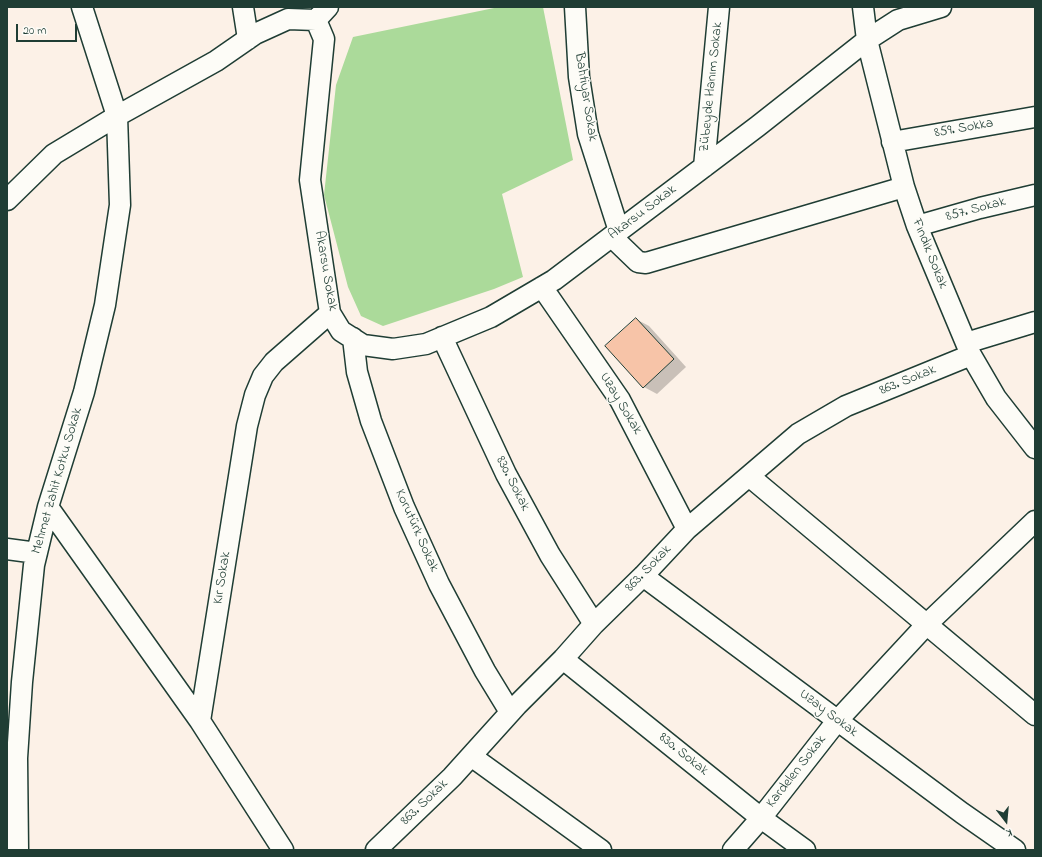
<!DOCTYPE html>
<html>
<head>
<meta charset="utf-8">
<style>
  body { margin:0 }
  #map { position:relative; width:1042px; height:857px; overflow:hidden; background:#fcf1e7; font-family:"Indie Flower",sans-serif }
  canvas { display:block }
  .frame { position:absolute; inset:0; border:8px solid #1f3d34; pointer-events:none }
  .north { position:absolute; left:986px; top:801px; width:40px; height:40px; -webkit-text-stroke:3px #fdfcf7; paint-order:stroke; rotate:164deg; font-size:11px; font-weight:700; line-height:16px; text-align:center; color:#1f3d34 }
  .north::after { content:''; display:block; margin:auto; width:14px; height:18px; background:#1f3d34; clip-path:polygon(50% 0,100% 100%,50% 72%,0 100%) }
  .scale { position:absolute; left:16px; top:24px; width:61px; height:18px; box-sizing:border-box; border:2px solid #1f3d34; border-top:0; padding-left:5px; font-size:12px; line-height:14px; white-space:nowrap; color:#1f3d34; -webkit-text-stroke:3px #fdfcf7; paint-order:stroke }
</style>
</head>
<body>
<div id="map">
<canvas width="1042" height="857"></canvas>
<div class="frame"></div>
<div class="north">K</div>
<div class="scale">20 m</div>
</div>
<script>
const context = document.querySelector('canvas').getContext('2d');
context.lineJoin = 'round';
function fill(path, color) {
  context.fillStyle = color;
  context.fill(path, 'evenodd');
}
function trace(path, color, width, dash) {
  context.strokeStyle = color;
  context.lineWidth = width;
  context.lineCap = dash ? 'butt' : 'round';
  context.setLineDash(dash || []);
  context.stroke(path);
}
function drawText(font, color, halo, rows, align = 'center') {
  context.font = font + ' "Indie Flower",sans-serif';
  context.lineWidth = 3;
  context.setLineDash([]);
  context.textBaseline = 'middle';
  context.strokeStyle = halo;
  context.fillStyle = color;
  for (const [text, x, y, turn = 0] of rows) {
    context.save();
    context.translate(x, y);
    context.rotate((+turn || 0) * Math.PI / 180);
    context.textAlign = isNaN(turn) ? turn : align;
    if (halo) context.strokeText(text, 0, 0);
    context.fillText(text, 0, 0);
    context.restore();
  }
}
const green = new Path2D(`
  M499,7H543L573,160L502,194L523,277L494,289L383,326L361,316L348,287L324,195L336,85L353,37Z`);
const shadow = new Path2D(`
  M636,319L649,326L686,367L657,394L644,387Z`);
const building = new Path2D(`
  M636,318L674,359L643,388L605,346Z`);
const street = new Path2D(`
  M243,7L248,39
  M575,7L579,77L588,134L619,231
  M863,7L867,40L904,187L917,226L971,355L996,398L1035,448
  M316,20L328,7
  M892,142L1035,117
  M704,167L719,7
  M7,200L54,154L117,116L216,61L255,34L288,19L316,20L324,39L310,180L330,313L341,331L363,345L393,349L426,344L491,317L554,280L758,126L867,40L898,20L941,7
  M917,226L980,208L1035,195
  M612,237L638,262L646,263L904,187
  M542,287L620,400L687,529
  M442,337L506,474L550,555L594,624
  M353,338L357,372L371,421L404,507L439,584L485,671L510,712
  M966,343L1035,322
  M749,476L1035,715
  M48,507L200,721
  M7,549L37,553
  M643,576L962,813L1015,850
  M563,659L761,818L805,850
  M471,756L601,850
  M18,850L17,758L22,682L34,565L48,507L84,392L105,305L120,205L117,116L82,7
  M283,850L200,721L247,426L255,395L263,376L274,362L330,313
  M376,850L452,777L517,705L563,659L594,624L643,576L687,529L798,434L846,406L971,355
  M733,850L761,818L837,721L927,624L1035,521`);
const streetNames = [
  ["Zübeyde Hanım Sokak",712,87,-84],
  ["Bahtiyar Sokak",585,97,81],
  ["859. Sokka",964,129,-10],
  ["857. Sokak",976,210,-15],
  ["Akarsu Sokak",643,213,-37],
  ["Fındık Sokak",929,254,68],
  ["Akarsu Sokak",325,271,80],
  ["863. Sokak",908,381,-22],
  ["Uzay Sokak",620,404,59],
  ["Mehmet Zahit Kotku Sokak",58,481,-74],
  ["830. Sokak",512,484,63],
  ["Korutürk Sokak",416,531,66],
  ["863. Sokak",649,569,-46],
  ["Kır Sokak",223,578,-81],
  ["Uzay Sokak",828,714,37],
  ["830. Sokak",683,755,39],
  ["Kardelen Sokak",797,772,-52],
  ["863. Sokak",425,803,-44]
];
fill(green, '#abda9a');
fill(shadow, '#0003');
fill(building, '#f7c4a8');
trace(building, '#1f3d34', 1);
trace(street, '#1f3d34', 23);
trace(street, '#fdfcf7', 20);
drawText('14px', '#1f3d34', '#fdfcf7', streetNames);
</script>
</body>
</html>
